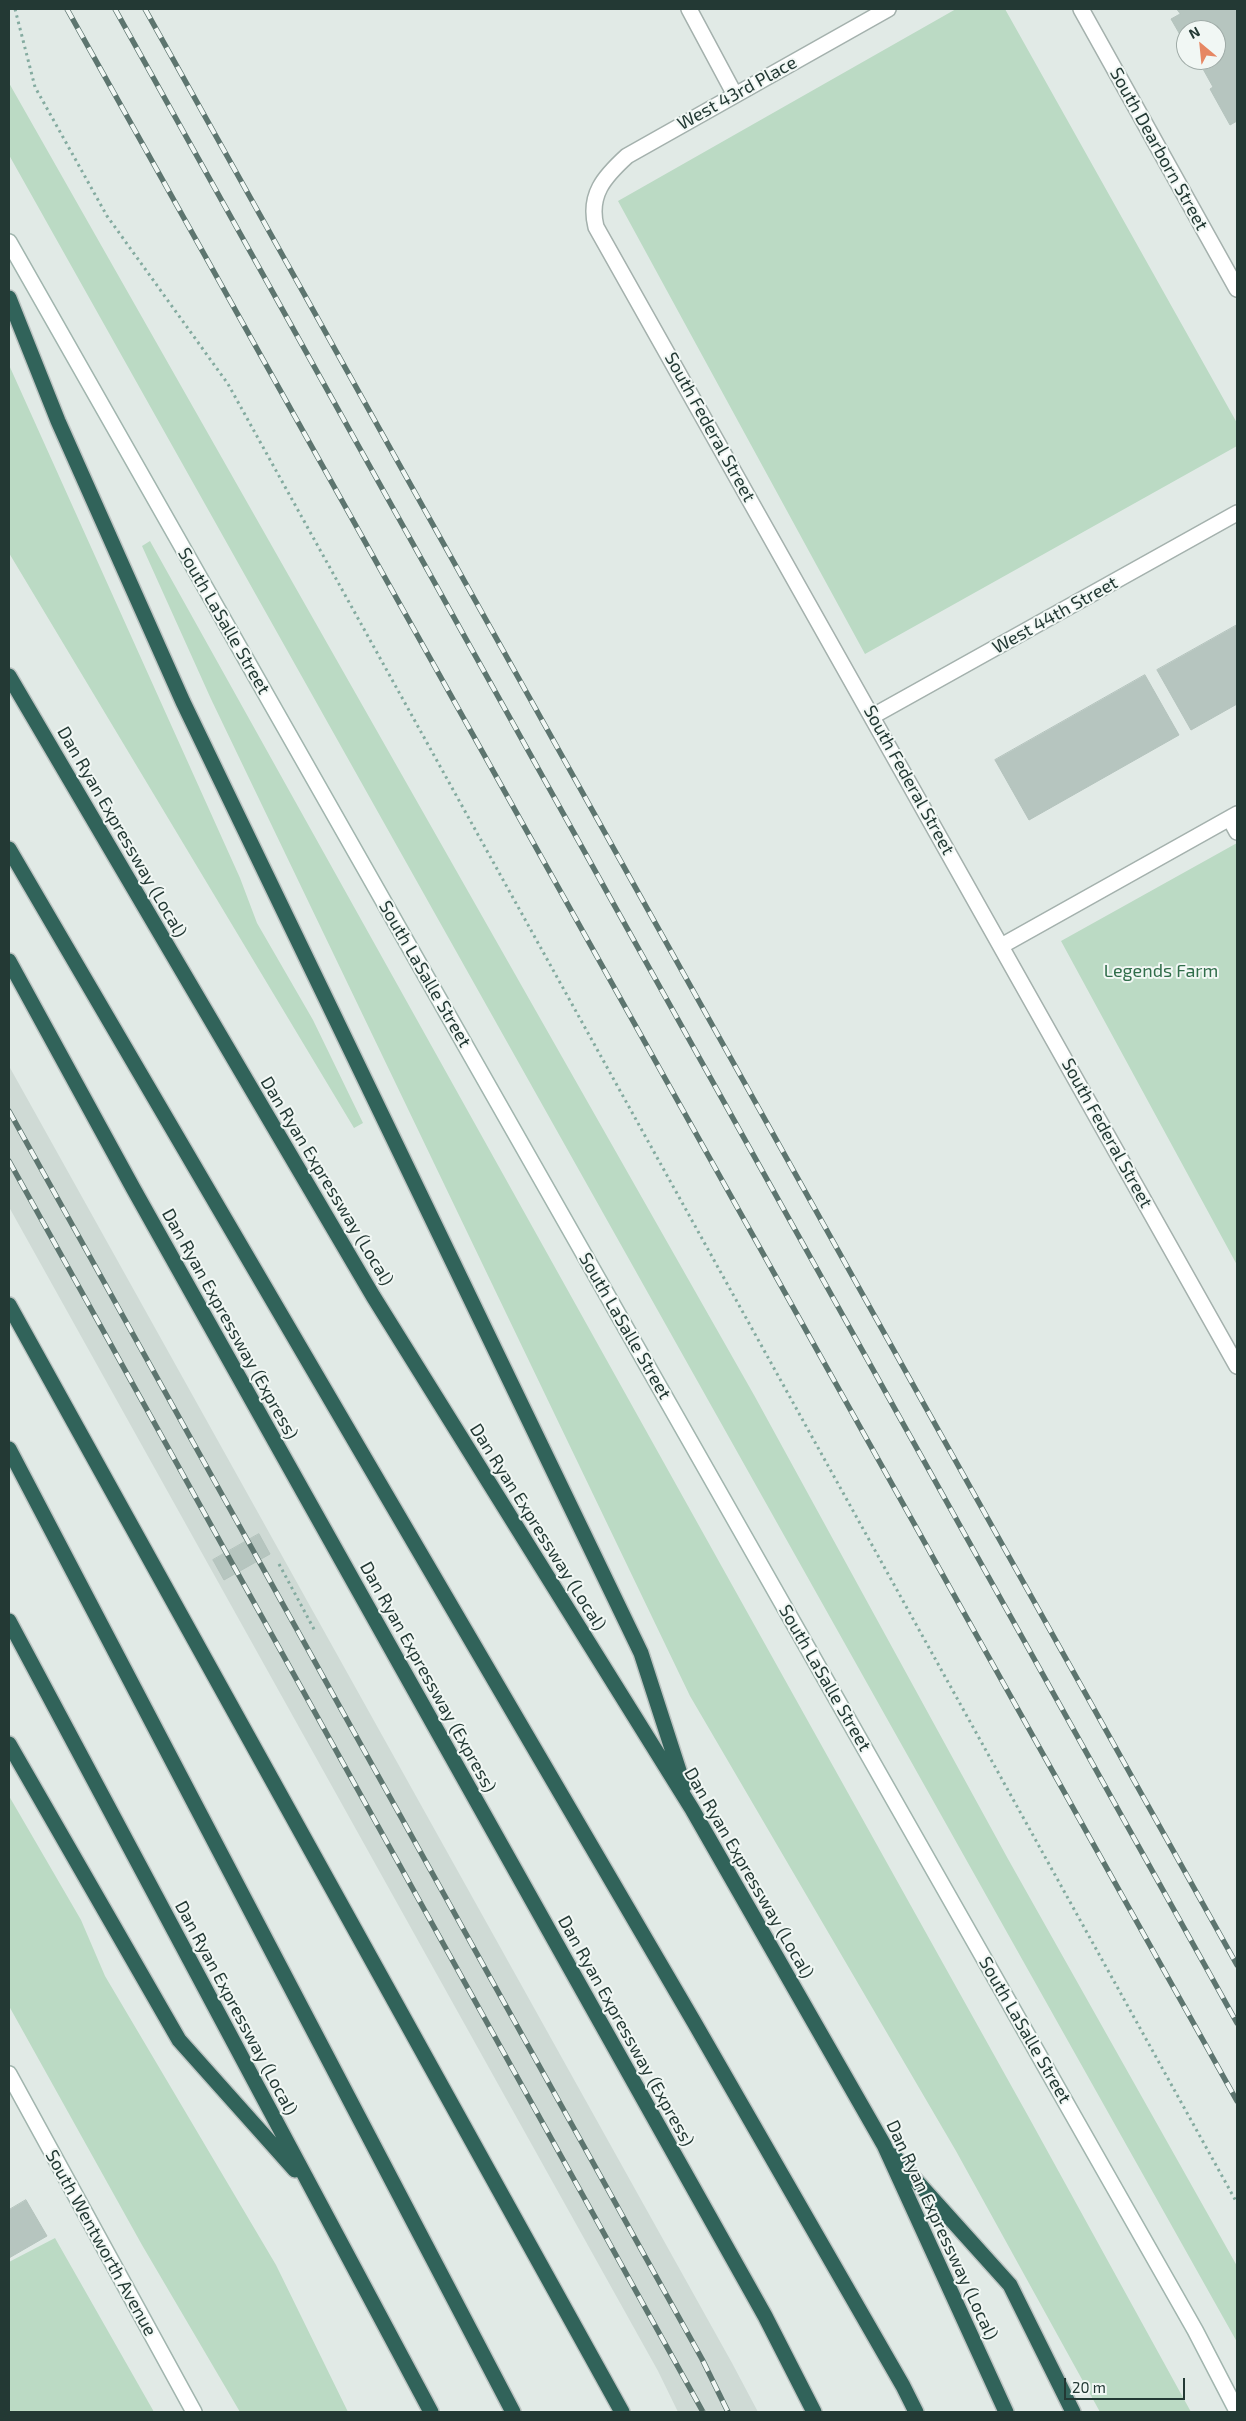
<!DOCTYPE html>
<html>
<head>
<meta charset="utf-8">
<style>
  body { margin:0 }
  #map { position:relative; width:1246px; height:2421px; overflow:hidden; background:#e1eae6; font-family:"Exo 2",sans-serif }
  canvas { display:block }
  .frame { position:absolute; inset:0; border:10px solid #233934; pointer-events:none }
  .north { position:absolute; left:1176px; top:20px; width:50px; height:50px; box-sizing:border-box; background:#f1f7f4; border:1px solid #9faba7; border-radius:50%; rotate:332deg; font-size:14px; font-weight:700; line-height:20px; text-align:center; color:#233934 }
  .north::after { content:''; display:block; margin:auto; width:18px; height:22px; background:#e68763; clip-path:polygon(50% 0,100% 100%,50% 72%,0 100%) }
  .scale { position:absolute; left:1064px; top:2378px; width:121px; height:22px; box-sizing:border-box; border:2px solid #233934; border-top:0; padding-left:6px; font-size:15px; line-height:18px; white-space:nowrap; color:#233934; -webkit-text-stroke:4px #f1f7f4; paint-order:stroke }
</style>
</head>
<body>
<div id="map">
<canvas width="1246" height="2421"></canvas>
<div class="frame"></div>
<div class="north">N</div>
<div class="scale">20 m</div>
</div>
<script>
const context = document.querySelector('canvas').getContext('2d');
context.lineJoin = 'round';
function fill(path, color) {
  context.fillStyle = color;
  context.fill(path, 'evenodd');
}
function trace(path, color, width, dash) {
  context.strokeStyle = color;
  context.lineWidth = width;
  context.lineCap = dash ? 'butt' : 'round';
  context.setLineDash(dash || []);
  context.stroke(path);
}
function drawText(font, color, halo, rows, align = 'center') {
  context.font = font + ' "Exo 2",sans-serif';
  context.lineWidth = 4;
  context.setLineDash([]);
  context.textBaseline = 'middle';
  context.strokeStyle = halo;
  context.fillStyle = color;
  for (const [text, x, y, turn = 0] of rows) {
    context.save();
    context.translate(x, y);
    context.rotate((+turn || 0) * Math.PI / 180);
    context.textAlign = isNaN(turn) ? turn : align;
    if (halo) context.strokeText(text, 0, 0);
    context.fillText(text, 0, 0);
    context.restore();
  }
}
const built = new Path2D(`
  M9,1066L732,2363L758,2412H678L658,2371L9,1207Z`);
const green = new Path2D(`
  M956,9H1005L1237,423V446L865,654L618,201Z
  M9,83L754,1395L1008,1859L1237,2266V2342L9,155Z
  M9,365L240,878L257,923L313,1020L363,1123L354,1128L9,553Z
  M150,541L1027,2114L1191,2412H1100L956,2151L690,1696L211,699L142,546Z
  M1237,843V1265L1061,941Z
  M9,1796L81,1920L105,1976L276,2265L348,2412H240L142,2245L9,2006Z
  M55,2238L154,2412H9V2262Z`);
const building = new Path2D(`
  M1177,9H1237V121L1230,125L1210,89L1213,87L1198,60H1216V30H1186V45L1171,19L1180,14Z
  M1237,625V704L1191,730L1157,670Z
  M1145,675L1179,735L1029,820L995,760Z
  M259,1534L270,1554L224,1580L213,1560Z
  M26,2200L47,2236L9,2258V2210Z`);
const path = new Path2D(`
  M15,9L35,87L107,216L228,384L1237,2203
  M279,1564L315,1631`);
const service = new Path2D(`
  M1230,819L1237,832
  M1003,945L1237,814`);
const minor = new Path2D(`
  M689,9L735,95
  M888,9L627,156C604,177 588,195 596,227L1237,1366
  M1081,9L1237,289
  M873,716L1237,513`);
const secondary = new Path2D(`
  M9,242L1195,2330L1237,2411
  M9,2074L194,2412`);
const motorway = new Path2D(`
  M9,298L58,421L183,702L641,1653L684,1786
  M9,676L373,1296L692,1809L884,2145L1006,2412
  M9,849L694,2022L903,2386L916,2412
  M9,961L133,1188L765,2316L814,2412
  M9,1305L622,2412
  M9,1449L513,2412
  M9,1621L431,2412
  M9,1744L179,2040L295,2170
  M894,2156L1010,2285L1073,2412`);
const rail = new Path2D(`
  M67,9L1237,2101
  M115,9L1237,2023
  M145,9L1237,1965
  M9,1111L702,2359L728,2412
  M9,1161L703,2412`);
const streetNames = [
  ["West 43rd Place",737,93,-29],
  ["South Dearborn Street",1159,149,61],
  ["South Federal Street",710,427,61],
  ["West 44th Street",1055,615,-29],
  ["South LaSalle Street",224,621,60],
  ["South Federal Street",909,780,61],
  ["Dan Ryan Expressway (Local)",122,832,60],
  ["South LaSalle Street",425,974,60],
  ["South Federal Street",1107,1133,61],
  ["Dan Ryan Expressway (Local)",327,1181,59],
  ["Dan Ryan Expressway (Express)",230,1324,61],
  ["South LaSalle Street",625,1326,60],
  ["Dan Ryan Expressway (Local)",538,1527,58],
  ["Dan Ryan Expressway (Express)",428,1677,61],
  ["South LaSalle Street",825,1678,60],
  ["Dan Ryan Expressway (Local)",749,1873,60],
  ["Dan Ryan Expressway (Local)",236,2008,62],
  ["South LaSalle Street",1025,2030,60],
  ["Dan Ryan Expressway (Express)",626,2031,61],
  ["Dan Ryan Expressway (Local)",942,2230,65],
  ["South Wentworth Avenue",101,2243,61]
];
const parkNames = [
  ["Legends Farm",1161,971]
];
fill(built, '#cfdad5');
fill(green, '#bbdac4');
fill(building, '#b6c5bf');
trace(building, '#b4c3bd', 1);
trace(service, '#a4b1ad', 18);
trace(minor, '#a4b1ad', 18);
trace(secondary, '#a1b5ae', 18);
trace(motorway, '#bdc4c2', 18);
trace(path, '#84aba0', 3, [2.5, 4]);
trace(service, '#fff', 15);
trace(minor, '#fff', 15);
trace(secondary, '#fff', 15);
trace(motorway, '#31635a', 15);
trace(rail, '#5d756f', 5.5);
trace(rail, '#f1f7f4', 4, [11]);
drawText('18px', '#233934', '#f1f7f4', streetNames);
drawText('18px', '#306d4a', '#f1f7f4', parkNames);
</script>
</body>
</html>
